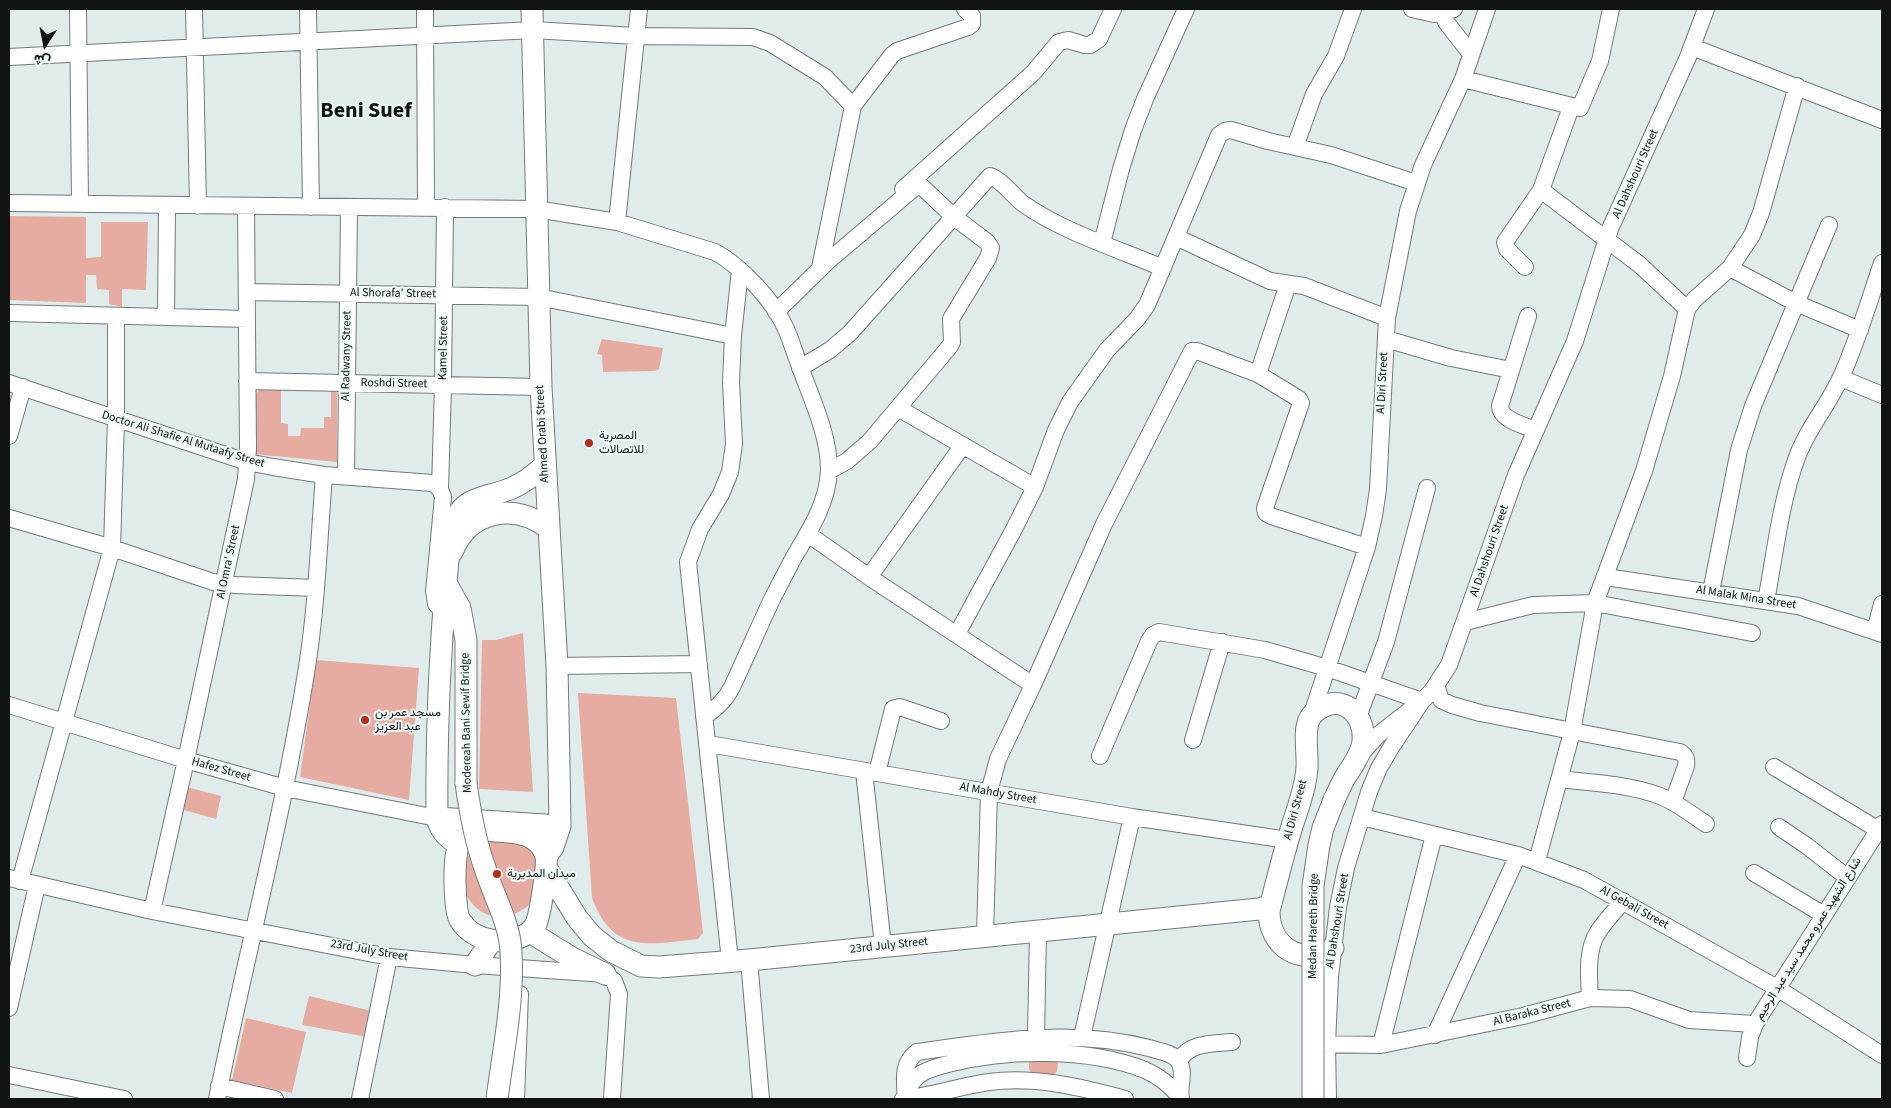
<!DOCTYPE html>
<html>
<head>
<meta charset="utf-8">
<style>
  body { margin:0 }
  #map { position:relative; width:1891px; height:1108px; overflow:hidden; background:#e0eceb; font-family:"Source Sans 3",Vazirmatn,sans-serif }
  canvas { display:block }
  .frame { position:absolute; inset:0; border:10px solid #0f1313; pointer-events:none }
  .north { position:absolute; left:20px; top:20px; width:50px; height:50px; -webkit-text-stroke:4px #edfaf8; paint-order:stroke; rotate:191deg; font-size:14px; font-weight:700; line-height:20px; text-align:center; color:#0f1313 }
  .north::after { content:''; display:block; margin:auto; width:18px; height:22px; background:#0f1313; clip-path:polygon(50% 0,100% 100%,50% 72%,0 100%) }
</style>
</head>
<body>
<div id="map">
<canvas width="1891" height="1108"></canvas>
<div class="frame"></div>
<div class="north">ش</div>
</div>
<script>
const context = document.querySelector('canvas').getContext('2d');
context.lineJoin = 'round';
function fill(path, color) {
  context.fillStyle = color;
  context.fill(path, 'evenodd');
}
function trace(path, color, width, dash) {
  context.strokeStyle = color;
  context.lineWidth = width;
  context.lineCap = dash ? 'butt' : 'round';
  context.setLineDash(dash || []);
  context.stroke(path);
}
function drawText(font, color, halo, rows, align = 'center') {
  context.font = font + ' "Source Sans 3",Vazirmatn,sans-serif';
  context.lineWidth = 4;
  context.setLineDash([]);
  context.textBaseline = 'middle';
  context.strokeStyle = halo;
  context.fillStyle = color;
  for (const [text, x, y, turn = 0] of rows) {
    context.save();
    context.translate(x, y);
    context.rotate((+turn || 0) * Math.PI / 180);
    context.textAlign = isNaN(turn) ? turn : align;
    if (halo) context.strokeText(text, 0, 0);
    context.fillText(text, 0, 0);
    context.restore();
  }
}
const green = new Path2D(`
  M9,216L86,217V258L101,257V222H148L146,290L122,289V307L109,304V290L97,289L96,275H86V303L9,300Z
  M602,339L663,348L659,369L655,371L603,372L602,355L597,354Z
  M262,386L281,387V423L288,424V436H300L301,428H324V417H331V387H337V462L253,454V397Z
  M523,633L533,792L479,789L482,640H496Z
  M316,660L419,668L409,800L300,777Z
  M578,693L676,698L703,933L698,939C649,944 613,955 592,898Z
  M183,786L221,796L216,819L177,808Z
  M491,839C506,840 533,841 536,860C537,865 536,871 536,876C536,882 537,889 536,895C534,902 526,908 520,911C477,939 430,864 491,839Z
  M309,996L372,1011L367,1037L302,1025Z
  M246,1018L306,1032L292,1093L232,1080Z
  M1029,1060L1058,1061L1057,1071L1054,1075L1031,1073L1029,1069Z`);
const minor = new Path2D(`
  M78,9L80,204
  M194,9L198,206
  M308,9L311,207
  M425,9L426,207
  M1412,9L1434,14L1454,9
  M1441,9L1446,22L1471,54
  M1692,47L1882,120
  M9,57L533,30L636,36L753,37L770,43L825,77L853,106L820,268L919,184L954,217L987,242L991,248L988,258L951,319L952,342L950,346L870,441L847,461L829,471
  M1463,79L1580,108L1600,61L1611,9
  M853,106L892,55L897,51L968,27L972,24V16L965,9
  M1571,107L1541,190L1640,265L1687,309
  M1295,147L1314,94L1336,56L1353,9
  M903,189L1033,73L1059,42L1068,40L1085,45H1090L1099,39L1113,9
  M9,203L536,209L617,222L715,252C742,267 774,301 786,329C791,340 794,351 798,361C810,396 829,433 829,470C828,502 810,530 794,557C787,570 780,584 773,597C759,627 746,657 732,687C725,701 716,708 704,717
  M617,222L639,9
  M1176,237L1270,281L1304,286L1387,318
  M1102,243L1121,169L1133,130L1145,99L1186,9
  M1525,267L1507,249L1505,242L1541,190
  M1730,268L1796,303L1860,330
  M247,292L538,297L733,336
  M776,312L828,261
  M9,313L247,319
  M1528,316L1500,406C1500,420 1524,425 1535,430
  M166,317L167,206
  M1386,339L1451,358L1511,370
  M800,368L830,350L850,333L990,176C999,178 1014,196 1022,203C1061,231 1118,249 1163,268
  M1258,374L1288,284
  M1841,378L1882,395
  M247,381L541,387
  M9,383L247,462L273,467L324,475L433,483L440,489L443,497L434,591L436,604L445,614
  M898,408L1035,487
  M9,436L23,387
  M346,476L349,207
  M440,489L443,385L445,207
  M9,518L112,548L213,582L235,585L316,588
  M808,534L869,577L1033,685
  M869,577L963,445
  M1606,577L1798,606L1882,634
  M1711,592L1739,450L1753,406L1829,225
  M1766,601C1775,554 1780,505 1796,460C1806,430 1828,406 1841,377C1858,340 1869,301 1882,263
  M1465,622L1533,605L1595,603L1752,633
  M1875,631L1882,604
  M957,634L1013,531L1035,487L1056,430L1070,402L1107,350L1137,319L1147,305L1219,135L1225,131L1231,130L1268,141L1331,155L1416,183
  M557,666L699,664
  M1436,685L1441,700L1452,705L1480,713L1680,752C1686,756 1687,759 1686,766L1673,802
  M9,705L186,760L285,788L437,818
  M1311,717L1367,547L1374,516L1378,489L1387,318L1408,211L1423,165L1463,79L1487,9
  M1358,717L1386,642L1427,488
  M1193,740L1222,642
  M709,744L1132,817L1288,840
  M1360,755L1378,735L1410,710
  M1100,756L1149,641L1153,635L1159,632L1265,650L1327,668L1422,701
  M1774,767L1882,832
  M864,771L883,946
  M877,773L893,709L900,707L941,721
  M1559,779C1591,783 1630,784 1660,796C1676,802 1691,814 1706,824
  M1362,817L1518,855L1584,880L1777,988L1882,1055
  M1779,827L1807,846L1848,878
  M1537,861L1572,732L1595,603L1644,471L1672,376L1687,309L1695,299L1730,268L1752,235L1761,213L1797,86
  M1754,873L1824,915
  M9,878L152,911L389,957L475,965L605,974L614,981L619,994L612,1099
  M20,881L112,548L116,419V316
  M152,911L186,760L246,479L248,449L246,206
  M985,936L989,792L998,759L1033,685L1104,524L1192,351H1197L1258,374L1299,399L1301,403L1265,508L1266,513L1271,516L1367,547
  M749,960L761,1099
  M730,961L688,562L700,529L721,494L730,472L734,444L731,382L733,336L740,270
  M1590,998C1589,977 1586,950 1598,932C1605,921 1615,911 1623,901
  M9,1008L37,885
  M1435,1035L1518,855
  M1036,1037L1038,931
  M1082,1037L1132,817
  M1316,1044L1381,1045L1523,1016L1590,998L1630,999L1689,1020L1755,1024
  M1381,1045L1434,835
  M1747,1058L1750,1037L1755,1024L1882,824
  M1179,1061C1189,1042 1212,1044 1232,1042
  M9,1075L124,1099
  M219,1086L275,1099
  M906,1097C910,1073 931,1068 952,1063C1008,1049 1090,1048 1145,1070C1159,1076 1171,1086 1181,1098
  M217,1099C246,955 284,812 307,667C317,603 319,539 324,475
  M360,1099L389,957
  M516,1099L520,994
  M903,1099C932,1096 960,1086 989,1082C1034,1076 1081,1087 1125,1099
  M906,1099C905,1081 901,1064 917,1052C995,1041 1071,1028 1149,1048C1158,1051 1170,1052 1177,1059C1187,1071 1178,1085 1181,1099
  M1328,1099L1327,1044L1330,977L1338,907L1346,868L1369,792L1379,768L1392,746L1422,701L1432,691L1449,665L1516,475L1575,341L1610,229L1688,57L1706,9`);
const major = new Path2D(`
  M532,9L541,387L557,666L559,767L560,826L553,847L546,857
  M452,552C469,510 514,502 548,528
  M446,583L460,608L466,640V783
  M437,818L560,826
  M484,830C500,832 523,830 536,841C540,844 544,850 546,856C548,866 540,914 536,924C534,927 531,931 528,933C508,947 473,942 460,920C454,911 453,855 459,845C464,836 473,832 484,830Z
  M459,845C447,837 441,832 437,818C436,722 441,625 451,530C461,494 484,500 512,488C524,483 534,475 544,466
  M547,869L577,918L592,936L611,951L641,966L659,967L749,960L1259,909L1269,906L1271,902
  M530,932L572,958L605,974
  M1333,948C1301,967 1269,947 1269,911C1276,885 1282,859 1290,833C1296,812 1306,789 1307,767C1308,753 1303,730 1310,718C1316,708 1329,702 1340,704C1349,706 1356,713 1360,721C1369,743 1358,757 1346,776C1341,784 1338,792 1334,800
  M475,965L492,940`);
const majorBridge = new Path2D(`
  M466,783C470,812 475,841 485,868C493,895 510,923 511,952C514,1001 503,1051 497,1099
  M1313,1099V886L1319,845L1323,828L1334,800`);
const markers = [
  [589,443,5,"#b82b1a"],
  [365,720,5,"#b82b1a"],
  [497,874,5,"#b82b1a"]
];
const streetNames = [
  ["Al Dahshouri Street",1636,174,-66],
  ["Al Shorafa' Street",393,294,1],
  ["Kamel Street",444,348,-89],
  ["Al Radwany Street",347,356,-89],
  ["Al Diri Street",1383,383,-87],
  ["Roshdi Street",394,384,1],
  ["Ahmed Orabi Street",543,434,-93],
  ["Doctor Ali Shafie Al Mutaafy Street",183,440,17],
  ["Al Dahshouri Street",1490,551,-71],
  ["Al Omra' Street",229,562,-78],
  ["Al Malak Mina Street",1746,598,9],
  ["Modereah Bani Sewif Bridge",467,723,-91],
  ["Hafez Street",221,770,16],
  ["Al Mahdy Street",998,794,10],
  ["Al Diri Street",1296,810,-75],
  ["Al Gebali Street",1634,908,29],
  ["Al Dahshouri Street",1338,921,-81],
  ["Medan Hareth Bridge",1314,926,-89],
  ["شارع الشهيد عمرو محمد سيد عبد الرحيم",1809,939,-58],
  ["23rd July Street",889,946,-6],
  ["23rd July Street",369,951,10],
  ["Al Baraka Street",1532,1013,-14]
];
const poiNames = [
  ["المصرية",599,436],
  ["للاتصالات",599,450],
  ["مسجد عمر بن",375,713],
  ["عبد العزيز",375,727],
  ["ميدان المديرية",507,874]
];
const townNames = [
  ["Beni Suef",366,112]
];
fill(green, '#e6aca1');
trace(minor, '#707b7a', 18);
trace(major, '#707b7a', 23);
trace(minor, '#fff', 16);
trace(major, '#fff', 21);
trace(majorBridge, '#707b7a', 23, []);
trace(majorBridge, '#fff', 21);
for (const [x, y, r, color] of markers) {
  const dot = new Path2D();
  dot.arc(x, y, r, 0, 2 * Math.PI);
  context.fillStyle = color;
  context.fill(dot);
  trace(dot, '#edfaf8', 2);
}
drawText('12px', '#0f1313', '#edfaf8', streetNames);
drawText('12px', '#0f1313', '#edfaf8', poiNames, 'left');
drawText('bold 22px', '#0f1313', '#edfaf8', townNames);
</script>
</body>
</html>
